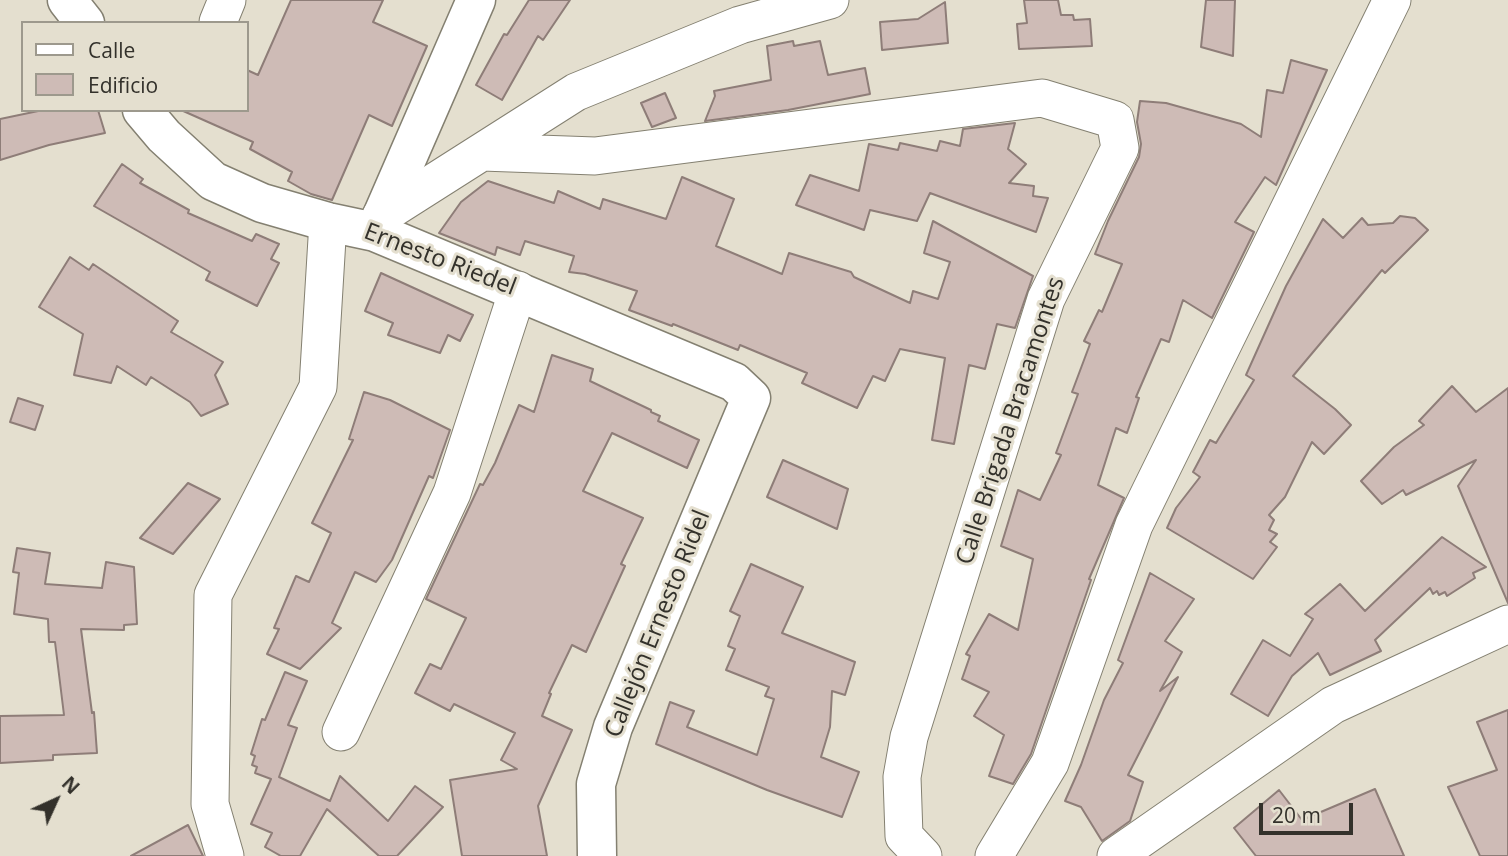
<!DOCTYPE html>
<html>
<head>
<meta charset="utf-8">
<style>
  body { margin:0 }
  #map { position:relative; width:1508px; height:856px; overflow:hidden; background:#e4dfcf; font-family:"Open Sans",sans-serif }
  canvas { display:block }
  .legend { position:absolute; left:21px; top:21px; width:228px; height:91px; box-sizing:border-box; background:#e4dfcf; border:2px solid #9d998d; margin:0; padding:9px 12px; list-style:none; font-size:21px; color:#33312b }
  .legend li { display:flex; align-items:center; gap:14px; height:35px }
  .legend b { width:35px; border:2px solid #9d998d }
  .north { position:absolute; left:21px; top:765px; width:70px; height:70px; -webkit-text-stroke:5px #e4dfcf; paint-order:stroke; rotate:45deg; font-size:19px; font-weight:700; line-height:28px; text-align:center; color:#33312b }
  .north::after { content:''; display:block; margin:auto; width:24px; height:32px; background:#33312b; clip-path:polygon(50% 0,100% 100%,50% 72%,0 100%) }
  .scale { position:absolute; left:1259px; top:803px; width:94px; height:32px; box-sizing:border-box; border:4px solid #33312b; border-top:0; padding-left:9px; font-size:21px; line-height:24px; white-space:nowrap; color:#33312b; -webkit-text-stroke:5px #e4dfcf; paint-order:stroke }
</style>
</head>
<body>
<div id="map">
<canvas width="1508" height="856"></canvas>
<ul class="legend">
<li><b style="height:9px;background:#fff"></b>Calle</li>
<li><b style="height:19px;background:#cebbb6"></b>Edificio</li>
</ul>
<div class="north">N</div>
<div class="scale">20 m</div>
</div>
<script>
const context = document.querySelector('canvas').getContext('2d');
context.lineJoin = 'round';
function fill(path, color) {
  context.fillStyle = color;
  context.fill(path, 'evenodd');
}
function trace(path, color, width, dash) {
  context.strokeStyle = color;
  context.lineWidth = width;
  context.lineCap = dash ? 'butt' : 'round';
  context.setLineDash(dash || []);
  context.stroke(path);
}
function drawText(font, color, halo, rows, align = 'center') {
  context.font = font + ' "Open Sans",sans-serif';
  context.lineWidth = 6;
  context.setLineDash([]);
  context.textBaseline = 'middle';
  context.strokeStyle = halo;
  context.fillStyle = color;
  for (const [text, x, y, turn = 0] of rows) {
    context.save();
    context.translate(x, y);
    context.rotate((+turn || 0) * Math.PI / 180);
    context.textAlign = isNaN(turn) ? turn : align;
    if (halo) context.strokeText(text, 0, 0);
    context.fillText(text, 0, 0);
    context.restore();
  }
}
const building = new Path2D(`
  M291,0H383L373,22L427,46L392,126L369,115L332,200L311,194L288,181L292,172L250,149L253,142L181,110H247V70L258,75Z
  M529,0H570L543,40L538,36L502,100L476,85L504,34L507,35Z
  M1024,0H1058L1061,15H1073L1074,20L1090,19L1092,46L1019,49L1017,24L1027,23Z
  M1206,0H1235L1233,56L1201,47Z
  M945,2L948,43L882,50L880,22L918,19Z
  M793,41L794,46L820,41L828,75L865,68L870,94L788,110L705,121L715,96L714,91L771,80L767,46Z
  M1291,60L1327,70L1276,185L1265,177L1235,222L1254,232L1212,318L1183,300L1169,342L1161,339L1136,397L1139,398L1127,433L1116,428L1098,485L1124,498L1089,579L1091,580L1031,754L1013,784L989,776L1004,735L974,716L989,692L962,679L970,656L966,654L989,614L1018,630L1033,559L1001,546L1018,490L1040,500L1061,455L1056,453L1078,394L1072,392L1090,344L1084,341L1099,310L1102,312L1122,264L1095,254L1108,221L1139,157L1141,144L1137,122L1140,101L1166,103L1241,124L1261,137L1267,90L1283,93Z
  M665,93L676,118L652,127L641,103Z
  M43,110H98L105,133L49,145L0,160V119Z
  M1015,123L1008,149L1026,164L1009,183L1034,186L1033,196L1048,198L1036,232L930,193L917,221L870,210L864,230L796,205L810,175L859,191L869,144L898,150L900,143L937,151L940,141L960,146L963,129Z
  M122,164L143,179L140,183L189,210L188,213L252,241L256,234L279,244L271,259L279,263L257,306L206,280L210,272L94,206Z
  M682,177L734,199L716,246L782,274L789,253L851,272L854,277L910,303L913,291L938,299L950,262L924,253L933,221L1033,276L1015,328L997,324L985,369L969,365L954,444L932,440L945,358L900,349L885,381L873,376L857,408L802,383L807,373L740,345L738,350L673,324L672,326L629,310L637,291L585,274L569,272L574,256L525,241L520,255L497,247L495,255L439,233L461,202L488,181L554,203L558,191L600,209L603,199L666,219Z
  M1400,216L1415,218L1428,230L1385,273L1382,270L1293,376L1335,409L1351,425L1324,454L1312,442L1285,497L1269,515L1274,520L1269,530L1277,534L1270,542L1277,547L1253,579L1167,528L1176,508L1200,477L1193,472L1210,440L1216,443L1254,380L1246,375L1286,286L1323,219L1343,238L1362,218L1368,225L1393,223Z
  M70,257L89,270L93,264L178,321L171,332L223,362L215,375L228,404L201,416L190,402L151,377L146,385L117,366L111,383L74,375L83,334L39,307Z
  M381,273L473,315L460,341L448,335L440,353L388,335L393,323L365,311Z
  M552,355L593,369L590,381L651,410V412L660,416L658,421L699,440L687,468L612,433L583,491L643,518L621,564L625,566L586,652L572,645L549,693L551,694L542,716L572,730L538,806L547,856H462L450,780L517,769L501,760L515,733L454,704L450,711L415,693L430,664L441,669L466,618L426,599L480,484L483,485L495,463L519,405L534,412Z
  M1452,386L1476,412L1508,388V603L1458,486L1476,460L1406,495L1403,490L1382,504L1361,481L1394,447L1424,425L1419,421Z
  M364,392L390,400L450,430L433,478L429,476L392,560L376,582L355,572L332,623L341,628L300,669L267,654L279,629L274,628L296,576L309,582L331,533L312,523L353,440L349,439Z
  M18,398L43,406L35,430L10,422Z
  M783,460L848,489L837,529L767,497Z
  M188,483L220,499L173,554L140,538Z
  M1442,537L1486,567L1473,573L1475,578L1447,596L1445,592L1439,595L1437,591L1433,594L1430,588L1375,640L1381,651L1330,675L1318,653L1292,676L1268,716L1231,694L1263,640L1290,656L1313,619L1305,614L1340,584L1365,611Z
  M17,548L50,553L45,584L102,588L106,562L134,567L137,624L124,625V630L81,629L92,713L94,712L97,753L53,755V760L0,763V716L64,715L55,642H49L48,619L14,614L19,573L13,572Z
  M751,564L803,587L782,633L855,662L845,695L832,691L830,727L821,757L859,772L842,817L767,790L656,744L670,702L694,711L687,727L757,755L774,699L765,696L769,687L726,670L735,649L728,646L740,616L730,611Z
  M1150,573L1194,599L1165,641L1182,652L1160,691L1178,677L1128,775L1143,782L1130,821L1102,841L1081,807L1065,801L1081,765L1104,700L1123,663L1118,660Z
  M285,672L307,681L288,725L297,728L279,777L330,801L340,776L388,821L415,786L443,807L397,856H379L327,809L300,856H281L265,847L272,833L251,824L271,779L255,773L257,767L252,765L255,756L251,754L262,719L265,720Z
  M1508,710V856H1480L1448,787L1497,770L1477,722Z
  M1375,789L1404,856H1256L1234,828L1279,790L1302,820Z
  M188,825L203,856H131Z`);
const street = new Path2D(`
  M218,22L227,0
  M482,152L595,156L1042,98L1115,120L1120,148L1046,299L909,737L902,777L904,836L923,856
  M381,216L576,92L740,25L830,0
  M341,732L452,493L518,290
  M225,856L210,804L213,595L318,387L328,222
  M994,856L1050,763L1134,525L1392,0
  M1116,856L1333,705L1508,624`);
const secondary = new Path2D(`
  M67,0L85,23
  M142,110L164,136L213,181L262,203L328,222L375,232L734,382L751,398L613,727L596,784L597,856
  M375,232L476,0`);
const streetNames = [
  ["Ernesto Riedel",440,260,21],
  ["Calle Brigada Bracamontes",1011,421,-72],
  ["Callejón Ernesto Ridel",658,624,-68]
];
fill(building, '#cebbb6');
trace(building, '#8e7d78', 2);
trace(street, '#848071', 39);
trace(secondary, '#848071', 41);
trace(street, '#fff', 37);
trace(secondary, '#fff', 38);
drawText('24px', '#33312b', '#e4dfcf', streetNames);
</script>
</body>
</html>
